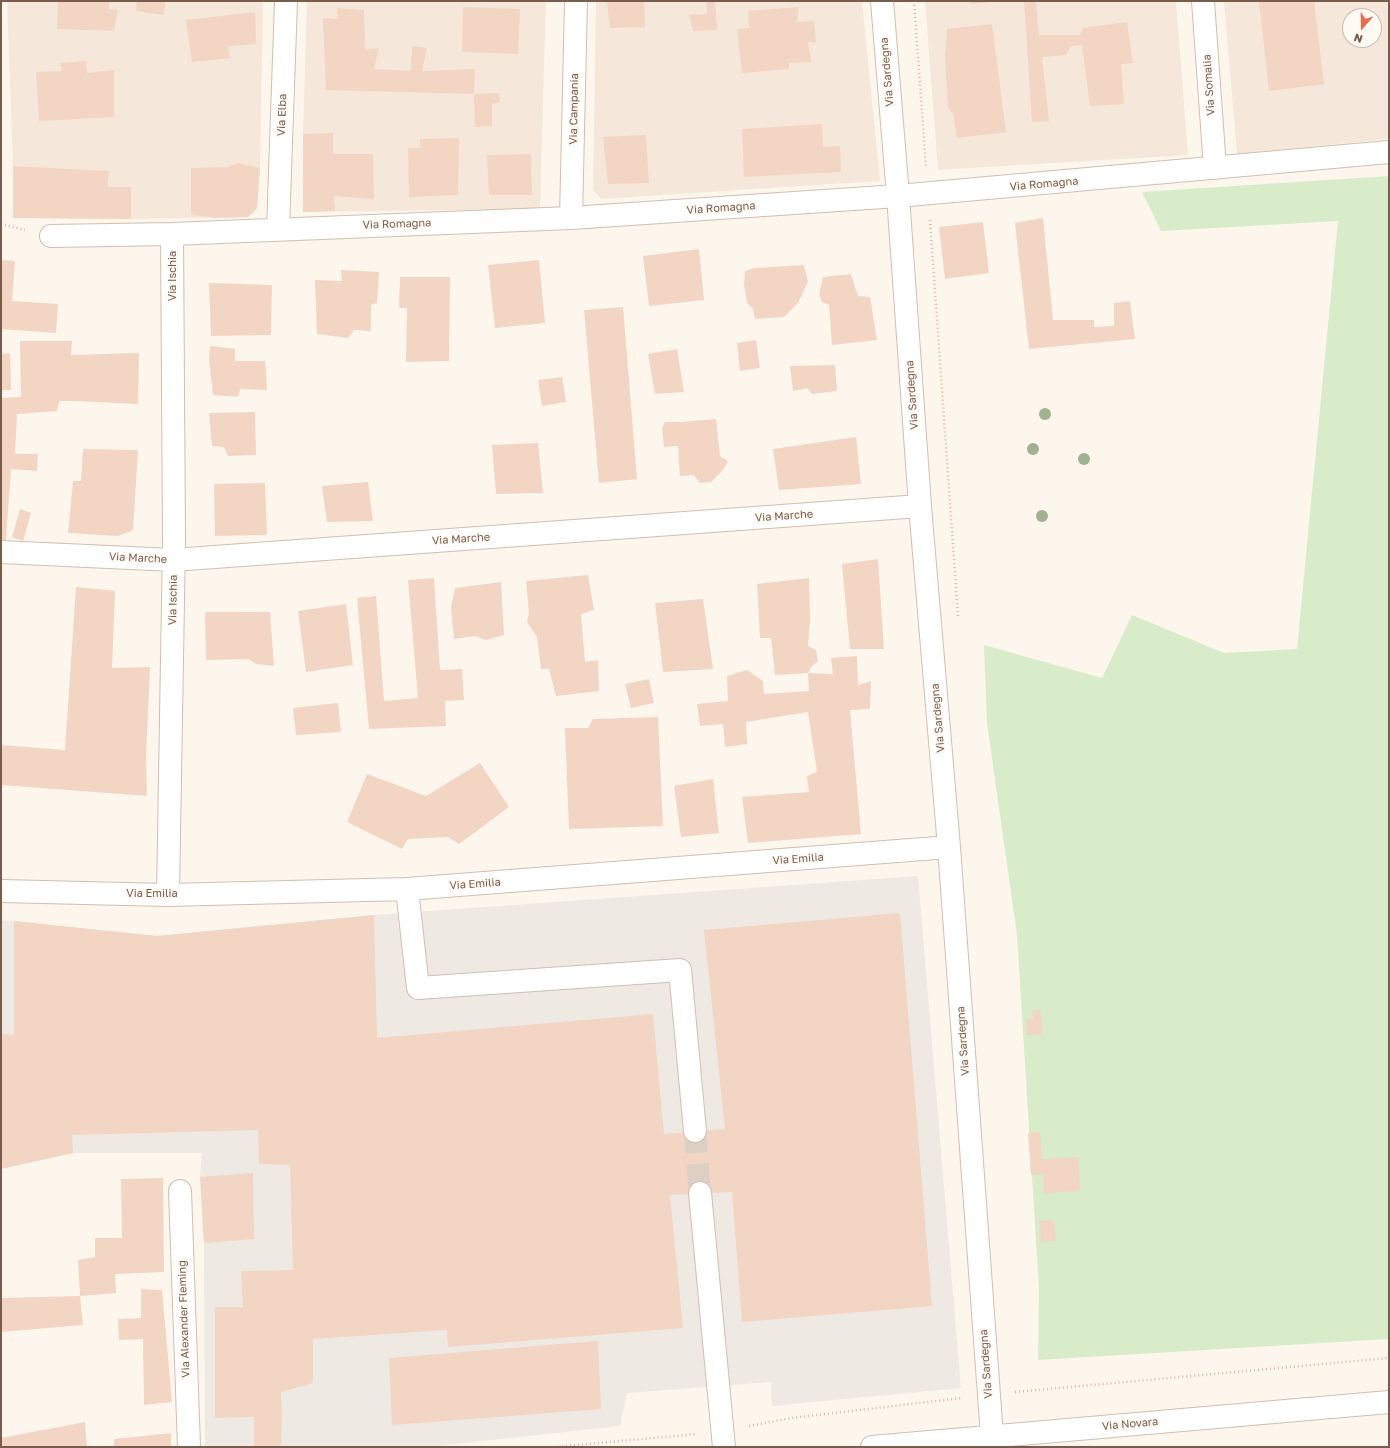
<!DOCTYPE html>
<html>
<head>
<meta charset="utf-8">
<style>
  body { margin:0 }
  #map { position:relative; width:1390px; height:1448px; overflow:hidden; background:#fdf6ec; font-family:"Golos Text",sans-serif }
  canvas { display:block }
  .frame { position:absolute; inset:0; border:2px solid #7a5c4d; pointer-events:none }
  .north { position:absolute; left:1342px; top:8px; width:40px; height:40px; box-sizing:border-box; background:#fffaf3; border:1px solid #cabbb1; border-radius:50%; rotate:200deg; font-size:11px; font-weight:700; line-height:16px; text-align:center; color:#7a5c4d }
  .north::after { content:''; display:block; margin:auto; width:14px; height:18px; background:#e76f51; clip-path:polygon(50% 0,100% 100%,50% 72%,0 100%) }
</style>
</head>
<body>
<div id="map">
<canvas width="1390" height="1448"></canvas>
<div class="frame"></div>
<div class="north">N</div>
</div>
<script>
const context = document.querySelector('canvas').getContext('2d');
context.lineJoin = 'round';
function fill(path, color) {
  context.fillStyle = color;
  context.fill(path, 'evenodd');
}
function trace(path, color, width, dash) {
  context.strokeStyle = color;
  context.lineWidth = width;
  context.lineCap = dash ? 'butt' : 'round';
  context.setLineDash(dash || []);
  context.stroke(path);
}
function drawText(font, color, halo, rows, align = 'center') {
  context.font = font + ' "Golos Text",sans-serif';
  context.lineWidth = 4;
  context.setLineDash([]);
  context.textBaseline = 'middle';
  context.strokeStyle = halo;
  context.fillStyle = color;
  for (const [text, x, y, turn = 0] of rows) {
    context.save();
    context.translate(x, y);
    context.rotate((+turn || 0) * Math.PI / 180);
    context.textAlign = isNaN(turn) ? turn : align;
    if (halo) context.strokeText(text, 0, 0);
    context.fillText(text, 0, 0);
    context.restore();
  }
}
const residential = new Path2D(`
  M7,1H263L260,168L257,208L248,217L131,219L13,218V166Z
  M307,1H546L540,209L303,212V134Z
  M596,1H862L880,181L601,199L593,190Z
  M925,1H1176L1188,155L938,170Z
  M1224,1H1389V139L1237,154ZM1350,16H1374V40H1350Z`);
const industrial = new Path2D(`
  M918,876L961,1388L772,1406L771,1382L627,1393L620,1426L428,1447H205L204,1243L200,1177L202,1153H73L1,1169V920L157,936L374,915Z`);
const green = new Path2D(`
  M1389,176V1339L1038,1360L1039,1289L1017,935L987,723L984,645L1102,678L1132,615L1224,653L1297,649L1338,221L1161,231L1142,192Z`);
const building = new Path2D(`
  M58,1H110L109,9L118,10L114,31L57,29Z
  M137,1H165L164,15L136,11Z
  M607,1H644L645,27L610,28Z
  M706,1H715L717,30L693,31L689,15L707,14Z
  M970,1H992V2L970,4Z
  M1024,1H1036L1039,35H1080L1083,28L1127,22L1133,63L1121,64L1124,104L1090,106L1082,45L1071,46L1066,55L1042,57L1049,121L1032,122Z
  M1259,1H1314L1324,84L1269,91Z
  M463,7L520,9L518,54L462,52Z
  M799,7L797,22L814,21L816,43L808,42L811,62L789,63V69L742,73L737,29L749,28L748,11Z
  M337,8L364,10L365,50L379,48L374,69L411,71L412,46L427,48L422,71L475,69L474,94L499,93L500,102L492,104V126L475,127L474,94L326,90L323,18L338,19Z
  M255,12L256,44L228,46L230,58L192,62L186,20Z
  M992,24L1006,132L957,138L953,113L948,108L945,57L947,29Z
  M86,61L87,73L114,70V117L39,121L36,72L62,71L60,63Z
  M822,124L823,147L840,146L841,172L744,177L742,129Z
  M333,133V154H373L374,199L334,196L335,211L303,212V134Z
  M646,135L649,183L608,184L603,137Z
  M459,138L458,195L409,197L408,148H420V139Z
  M531,154L532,195H489L487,155Z
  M238,163L260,168L257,208L248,217L216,218L191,215V168L228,167Z
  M13,166L109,171L107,187H131V219L13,218Z
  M1043,218L1053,320H1094V327L1114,326V303L1130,301L1135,339L1029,349L1015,223Z
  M983,222L989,273L945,279L939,227Z
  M699,249L704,300L649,306L643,256Z
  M1,260L15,261L12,301L58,304L56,333L1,329Z
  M539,260L545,323L495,328L488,265Z
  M804,265L808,282L798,303L784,317L755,319L753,309L747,303L744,285L745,271L755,268Z
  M341,270L379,272L377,303L371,305V331L354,330L348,338L317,334L315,280L342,281Z
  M851,274L858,296L870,297L877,340L832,345L829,305L822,302L819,294L823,277Z
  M400,277H450L449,361L406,362L407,308H399Z
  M209,283L272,285L271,335L211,336Z
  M623,307L637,479L599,483L584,310Z
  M756,340L760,368L740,371L737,343Z
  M20,341H72L71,355L139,353L138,404L76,401H59L57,411L17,414L15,454H38L37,471L11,469L6,540H1V398L21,397Z
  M210,346L235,349V361H265L267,390L240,389L238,397L213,395L209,360Z
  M677,349L684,392L655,394L648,354Z
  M10,353L11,390H1V354Z
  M835,365L837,391L812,394L807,388L793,391L790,366Z
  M562,377L566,402L542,406L538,380Z
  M255,412L256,455L228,456L224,447L212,446L209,413Z
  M716,419L720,456L728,461L723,470L711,482L700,483L694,475L680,476L678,446L664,447L662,428L665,422H681Z
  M856,437L861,484L779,490L773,449Z
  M538,443L543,493L496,494L492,445Z
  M83,449L138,450L133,530L118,536L68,533L73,481H81Z
  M368,482L373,521L327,522L322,486Z
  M265,483L267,535L215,536L214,484Z
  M20,509L31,513L23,541L12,537Z
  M878,559L884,649H850L842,564Z
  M588,575L594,610L581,614L585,662L598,660L599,691L556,696L549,669H541L537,637L527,622L529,612L526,581Z
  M434,578L440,670L462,669L464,700L445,701L446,726L369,729L357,598L376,596L384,701L418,698L408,580Z
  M809,578L810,620L808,646L816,650L818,661L811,667L808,673L833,674L831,658L857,656L858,685L871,681L870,709L850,710L861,834L748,843L742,797L809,792L807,776L817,772L808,712L746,722L747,744L725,747L723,724L700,726L697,704L728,701L727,676L747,670L763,681L764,694L809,691L808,673L775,675L771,638H760L757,584Z
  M501,582L504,635L486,640L475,636L454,639L451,607L455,588Z
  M76,587L115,591L112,668L150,667L146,757L147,796L1,785V745L65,750Z
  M703,599L713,669L663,672L655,603Z
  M346,604L353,665L306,672L298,611Z
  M205,612H270L274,666L256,664L248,659L206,660Z
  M649,679L654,703L631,708L625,684Z
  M338,703L341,732L296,735L293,708Z
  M658,717L663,826L569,829L565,728H588L593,719Z
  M480,763L509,807L459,844L448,837L408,839L402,849L347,822L367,774L426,796Z
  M713,779L719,833L681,837L674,786Z
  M900,913L932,1306L742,1322L732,1192L670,1195L683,1328L448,1347L447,1330L313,1339V1383L281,1392L282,1415L281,1447H254V1417L215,1418V1307H243L241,1271L293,1270L290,1165L259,1164L258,1130L72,1135L73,1153L1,1169V1034L14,1035V921L157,936L374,915L377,1038L653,1014L664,1134L725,1129L704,930Z
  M1032,1010H1040L1043,1034L1027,1035L1026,1019H1033Z
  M1040,1132L1042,1159L1078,1157L1080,1191L1044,1193L1043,1174L1031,1175L1028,1133Z
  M253,1173L254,1239L204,1243L200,1177Z
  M163,1178L164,1272L115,1274L116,1293L80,1296L78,1260L95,1257V1238H122L121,1179Z
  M1054,1220L1056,1241L1041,1242L1039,1221Z
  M141,1289L162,1290L172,1402L144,1405L143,1339L119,1340L118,1319L141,1318Z
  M80,1296L83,1325L1,1332V1298Z
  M598,1341L601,1409L392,1425L389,1358Z
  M85,1422L87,1447H1V1438Z
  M171,1433V1447H114V1439Z`);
const minorTunnel = new Path2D(`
  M695,1131L700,1193`);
const path = new Path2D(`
  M914,1L926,167
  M930,220L958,616
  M1,224L25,230
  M1015,1392L1389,1358
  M749,1426L791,1418L962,1398
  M554,1447L697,1434`);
const minor = new Path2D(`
  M882,1L898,196L920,506L949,847L992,1436
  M1203,1L1215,168
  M571,218L576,1
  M278,229L286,1
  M51,236L172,234L571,218L898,196L1389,152
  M1,552L173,560L920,506
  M407,889L418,988L680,970L695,1131
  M1,891L168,895L407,889L949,847
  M168,895L174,541L172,234
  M180,1191L189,1447
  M700,1193L724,1447
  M872,1447L1389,1402`);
const trees = [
  [1045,414],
  [1033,449],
  [1084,459],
  [1042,516]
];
const streetNames = [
  ["Via Sardegna",887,72,-95],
  ["Via Somalia",1209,85,-94],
  ["Via Campania",574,109,-89],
  ["Via Elba",282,115,-88],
  ["Via Romagna",1044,184,-5],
  ["Via Romagna",721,208,-4],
  ["Via Romagna",397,224,-2],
  ["Via Ischia",173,276,-90],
  ["Via Sardegna",912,395,-94],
  ["Via Marche",784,516,-4],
  ["Via Marche",461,539,-4],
  ["Via Marche",138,558,3],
  ["Via Ischia",173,600,-89],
  ["Via Sardegna",938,718,-95],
  ["Via Emilia",798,859,-4],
  ["Via Emilia",475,884,-4],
  ["Via Emilia",152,894],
  ["Via Sardegna",963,1041,-94],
  ["Via Alexander Fleming",184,1319,-92],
  ["Via Sardegna",986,1364,-94],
  ["Via Novara",1130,1424,-5]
];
fill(residential, '#f5e8da');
fill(industrial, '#efe9e4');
fill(green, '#d8ecc9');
fill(building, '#f3d5c3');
trace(minorTunnel, '#dcd0c4', 22, [22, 11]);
trace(minor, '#d1beb0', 24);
trace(path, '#d9b8a5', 2.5, [1, 3]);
trace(minor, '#fff', 22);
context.fillStyle = '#a0b28e';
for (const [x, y] of trees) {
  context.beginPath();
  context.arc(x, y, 6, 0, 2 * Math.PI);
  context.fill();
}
drawText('11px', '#7a5c4d', '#fffaf3', streetNames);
</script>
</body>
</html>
